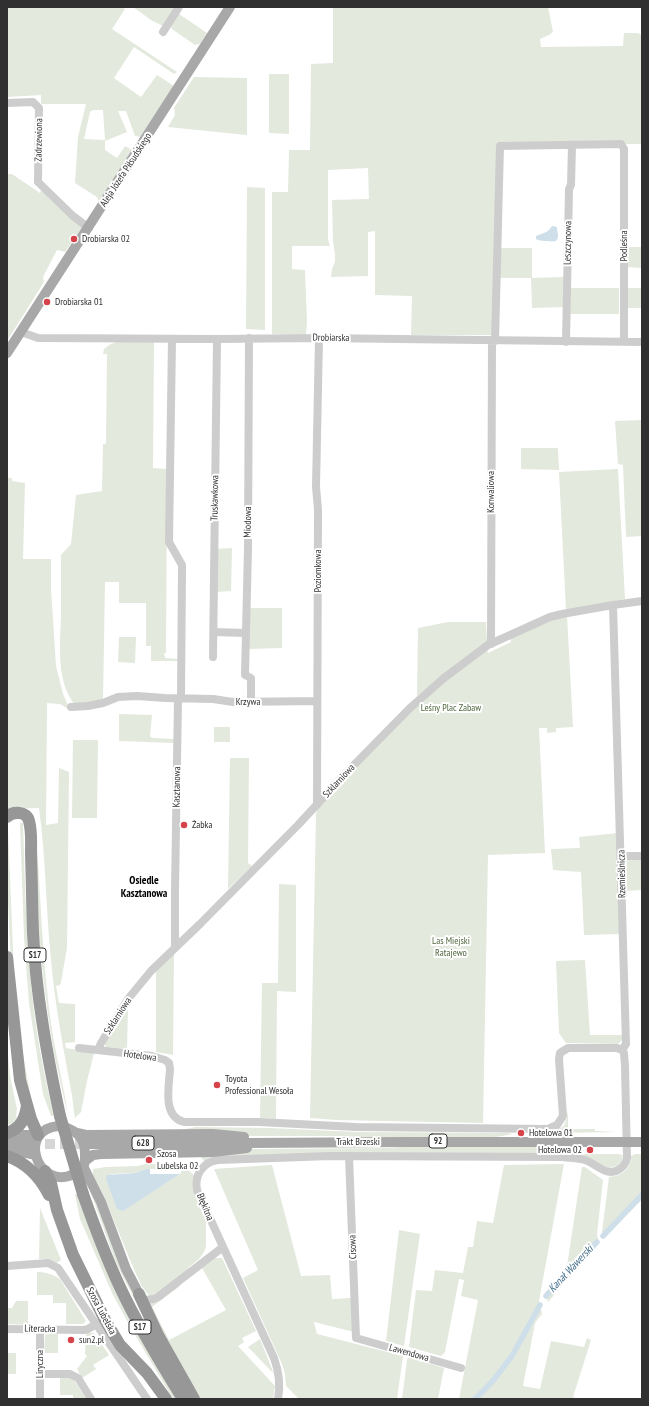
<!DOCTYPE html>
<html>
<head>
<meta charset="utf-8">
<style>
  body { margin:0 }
  #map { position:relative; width:649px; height:1406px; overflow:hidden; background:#fff; font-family:"PT Sans Narrow",sans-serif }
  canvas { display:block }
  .frame { position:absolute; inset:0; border:8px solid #303030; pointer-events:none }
</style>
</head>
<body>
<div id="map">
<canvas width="649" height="1406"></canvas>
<div class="frame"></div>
</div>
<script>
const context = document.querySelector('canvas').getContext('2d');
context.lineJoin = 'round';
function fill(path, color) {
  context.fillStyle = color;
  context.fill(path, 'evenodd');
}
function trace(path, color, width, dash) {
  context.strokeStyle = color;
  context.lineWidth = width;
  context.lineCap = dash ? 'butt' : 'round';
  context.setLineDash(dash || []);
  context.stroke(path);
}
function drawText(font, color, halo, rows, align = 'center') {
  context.font = font + ' "PT Sans Narrow",sans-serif';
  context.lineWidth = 4;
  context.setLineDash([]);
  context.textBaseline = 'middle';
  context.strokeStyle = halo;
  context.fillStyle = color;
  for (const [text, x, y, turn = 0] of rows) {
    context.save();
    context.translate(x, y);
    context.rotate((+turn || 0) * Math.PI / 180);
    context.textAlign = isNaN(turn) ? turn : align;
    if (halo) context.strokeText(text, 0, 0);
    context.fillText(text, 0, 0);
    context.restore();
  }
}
const green = new Path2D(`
  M7,7H121L125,9L112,29L177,72L174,74L134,47L114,78L141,97L157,75L174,86L141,137L135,136L126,111H118L127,132L105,141V150L117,158L125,146L132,150L99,202L97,197L75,183L78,137L86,104H41V95L7,97ZM93,110H103L105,140L84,139L90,112Z
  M133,7H176L163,26L151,20Z
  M333,7H548L553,32L549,35L540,39L541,47L623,46L624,33H638L641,35L642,43V144H623L622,140L498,143L493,335H411L412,296L375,295V231L368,232V276L331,277L332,269L335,262V254L333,241L332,200L369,199L368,168L328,170V240L330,246H292V269L305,270L307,323L306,335L272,334V192H288L289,150H310L311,64L333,63Z
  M179,14L207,33L200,44L195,45L172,29L171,26Z
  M269,74H289V134L269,133Z
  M194,77L247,78V135L168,127L175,115L174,108Z
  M7,174H12L40,193L41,190L83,226L65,252L57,250L43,277L44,282L7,341Z
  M247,187L265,188V330L246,329Z
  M627,247H642V268L627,267Z
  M500,248H532V278L564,277L563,307L532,308L531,278H500Z
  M571,288H619V314H570Z
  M627,288H642V308H626Z
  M122,340L154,341L153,468L167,469L166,653H164L165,658L179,659V661H151V646H146V603H119V582H105L103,700L75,705C56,681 60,646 61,617C61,596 61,576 61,555L71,544L76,495L102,491L103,444H106L107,354H103L104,349L109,345Z
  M642,420V536L626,537L623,465L618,464L615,421Z
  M521,448H558L559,470L521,469Z
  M618,469L625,599L566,610L559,472Z
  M7,478H12V481L25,483L23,559H51V588L56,666L63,694L70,710L60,704L47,703L46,825L58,823L59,768L69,772V775L67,948L61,982L60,985L56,986L59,1003L75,1004V1042L65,1043L66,1048L94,1053L87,1081L81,1112L75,1118C73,1108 73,1099 71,1090C63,1046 55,1005 51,960C46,910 46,859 39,808L7,809Z
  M232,548L231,591L216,592L215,549Z
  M249,608H282V648L249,649Z
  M567,616L573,727L556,728V732L547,733V728H539L545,853L488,855L483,1123L336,1120L310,1118L316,813L318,807L418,704L461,668L487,649L488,653L511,642L510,638L543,622Z
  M448,622H486L487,642L417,696L418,628Z
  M119,637H136L135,663L118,662Z
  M119,714L152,715L150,736L152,738L175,739V743L119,741Z
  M214,727H230V742H214Z
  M73,740H98L97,818H72Z
  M230,758H249L248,863L252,866L228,889Z
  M20,823H23C25,883 26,943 33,1002C37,1040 45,1078 54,1116H51L43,1094L29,1003L24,937Z
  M8,829L14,974L22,1049L32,1104L27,1092L11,967L8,901Z
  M36,833C41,897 42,960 51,1023C55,1054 64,1084 68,1116L54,1054L48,1015L38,933Z
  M618,833L621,934L584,935L581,872L553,870L551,849L580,848L579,837Z
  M642,858V890L625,891L624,864C628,857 635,859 642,858Z
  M279,884L296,885V992L277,991L276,1119L260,1118L262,983H278Z
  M174,952L173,1055L156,1052V970Z
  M585,960L590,1035H623V1039L618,1044L566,1043L559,1033L556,961Z
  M128,1006L127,1049L106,1047L104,1042Z
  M7,1044L10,1076L17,1109L16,1116L17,1117L13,1123L7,1125Z
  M568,1110V1129H595V1131L618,1132L550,1133L564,1126L567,1117Z
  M195,1127L269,1128L357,1132L507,1133L513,1134L496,1137L377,1138L340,1136H242L182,1130Z
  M429,1145L560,1147L581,1149L585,1151L557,1153L556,1155L204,1161L201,1157L249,1149L388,1148Z
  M586,1154H618L623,1155L621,1162L617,1166L609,1168L578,1155Z
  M635,1154H642V1199L603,1239L602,1232L609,1177C622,1176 631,1169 631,1156Z
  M186,1163L190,1164L194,1168L187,1165L168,1169H146L135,1173L109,1174L163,1185L180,1174L182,1170L187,1169L194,1175V1191L206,1222V1246L204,1252L199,1259L188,1268V1270L156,1296H149L141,1285L130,1260L103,1194L93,1175V1169L106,1167L138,1166L145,1164Z
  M564,1164L539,1301L542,1314L535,1323L523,1386L540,1389L551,1341L584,1347L587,1338L591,1340L573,1397L578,1399H459L478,1300L461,1296L464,1280L459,1279L445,1352L441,1356L409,1347L416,1290L432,1291L435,1270L463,1273L468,1247H473L477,1221L493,1223L504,1165Z
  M272,1165L301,1276L330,1275L332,1299L351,1298L354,1332L314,1322L317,1334L403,1356L397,1399H299L286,1386L285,1374L282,1364L243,1278L258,1270L214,1169Z
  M582,1167H585L603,1180L597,1234L599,1243L548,1302L545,1293L567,1266Z
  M88,1185L162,1352L140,1310L116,1263Z
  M75,1194H77L176,1399H173L131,1328L113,1295L80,1219Z
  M40,1208L61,1260L57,1263L47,1259H39Z
  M399,1230L420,1234L404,1346L386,1341Z
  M215,1258H222L256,1331L242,1338L244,1342L238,1346L275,1386L273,1399H199L146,1303H155L179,1285L180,1286L152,1307L169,1340L226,1310L202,1268Z
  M37,1272C46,1272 52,1274 60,1279L86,1321L83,1324H66V1303H53V1295H37Z
  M16,1301H28V1325L7,1324V1308H12Z
  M7,1332L8,1353H16V1374H7Z
  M47,1333H58V1353H44L45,1335Z
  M86,1333H94L109,1355L93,1365L96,1369L82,1378L77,1369L87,1356L85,1354Z
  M260,1339L274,1374L248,1347Z
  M408,1357L444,1368L438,1399H402L407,1360Z
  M60,1377H70L74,1380L86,1399H73V1395H60Z`);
const water = new Path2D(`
  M552,226L557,227C557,233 560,236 556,241C553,242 539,241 536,239V236C543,233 548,233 552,226Z
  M146,1169H150V1174H180L123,1211L117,1209L106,1179L107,1175L135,1173Z`);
const canal = new Path2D(`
  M603,1236L642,1195
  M546,1296L597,1242
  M475,1399L492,1382L512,1356L540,1305`);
const majorTunnel = new Path2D(`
  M30,1144H88`);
const minor = new Path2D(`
  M163,32L179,7
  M7,103L33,102L39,108L38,182L73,216L89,228
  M21,332L38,338L217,339L319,338L642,342
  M249,338L248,548L245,675L251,678V702
  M172,339L169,542L182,565V569L181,698
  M495,341L500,146L621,144L624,149V342
  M566,342L569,189L571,185L572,145
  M613,605L626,1044L622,1050
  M214,632L246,633
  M491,644L492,341
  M213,657L217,339
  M71,707L88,706L103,703L118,697L137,696L165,698L213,699L233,702L317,701
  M317,805L318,509L316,487L319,338
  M621,856H642
  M175,948V890L178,699
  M79,1048L152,1056L165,1060L169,1063L170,1069C169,1087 162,1116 184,1122H259L356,1127L548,1129L557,1125L563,1116L559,1059L560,1053L568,1048H617L622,1050
  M98,1050L101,1043L128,999L151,971L200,924L298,825L347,772L410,708L444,678L488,645L550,617L562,614L613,605L642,601
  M349,1156L356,1338L461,1368
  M7,1266L48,1263L58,1268L147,1399
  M139,1295L145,1300L154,1299L158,1297L223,1247
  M7,1329L84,1330L88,1329L96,1324
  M40,1374H70L78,1378L91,1399
  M40,1399V1329
  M278,1399C281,1384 279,1372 274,1358L197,1190C194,1175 203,1162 218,1160L330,1156L563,1157C570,1158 578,1158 585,1160C597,1164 608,1179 621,1168C625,1165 626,1162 627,1158L625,1066L624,1053L622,1050`);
const major = new Path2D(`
  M7,353L230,7
  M58,1126C74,1128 85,1137 85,1153C85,1159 86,1163 82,1168C79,1172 74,1174 69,1176C36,1186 18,1130 58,1126Z
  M77,1133L86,1135L213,1134L244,1137
  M7,1135H38
  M7,1144H30
  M88,1144L408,1142H642
  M7,1153H27L36,1155
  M85,1161L93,1155L101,1154L213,1152L247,1148
  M83,1166L101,1202L126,1269L139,1294`);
const highway = new Path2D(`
  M7,817C13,811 27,811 29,821C32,831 31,844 31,854C32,880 32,907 33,933C36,995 47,1055 60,1116
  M7,957L20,1080L31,1119L38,1135
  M7,1133C21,1128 25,1119 27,1105
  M7,1156C27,1163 40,1177 49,1195
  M45,1171L51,1183L57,1210L73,1255L105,1320L120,1345L147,1373L166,1399
  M83,1194C94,1225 105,1255 119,1285C137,1324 160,1362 183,1399
  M139,1294L158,1335L194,1399`);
const highwayBridge = new Path2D(`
  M60,1116L83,1194`);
const markers = [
  [74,239,4,"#d7434b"],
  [47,302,4,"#d7434b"],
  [184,825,4,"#d7434b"],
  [217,1085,4,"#d7434b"],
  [521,1133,4,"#d7434b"],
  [590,1150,4,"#d7434b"],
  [149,1160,4,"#d7434b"],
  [71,1340,4,"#d7434b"]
];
const shields = [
  [35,955,22],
  [438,1141,18],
  [143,1143,22],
  [140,1327,22]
];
const shieldNames = [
  ["S17",35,955],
  ["92",438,1141],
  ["628",143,1143],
  ["S17",140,1327]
];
const streetNames = [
  ["Zadrzewiona",39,140,-89],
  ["Aleja Józefa Piłsudskiego",126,170,-57],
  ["Leszczynowa",568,243,-89],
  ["Podleśna",624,246,-90],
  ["Drobiarska",331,338,1],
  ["Konwaliowa",491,492,-90],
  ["Truskawkowa",215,498,-89],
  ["Miodowa",248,522,-89],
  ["Poziomkowa",318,571,-90],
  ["Krzywa",248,702],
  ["Szklarniowa",339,781,-47],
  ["Kasztanowa",177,787,-89],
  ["Rzemieślnicza",622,874,-91],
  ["Szklarniowa",118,1016,-57],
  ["Hotelowa",140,1056,8],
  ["Trakt Brzeski",358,1142],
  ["Błękitna",205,1207,67],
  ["Cisowa",353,1247,-92],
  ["Szosa Lubelska",101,1311,62],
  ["Literacka",40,1329,1],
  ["Lawendowa",409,1353,16],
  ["Liryczna",40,1364,-90]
];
const poiNames = [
  ["Drobiarska 02",82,239],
  ["Drobiarska 01",55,302],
  ["Żabka",192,825],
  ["Toyota",225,1079],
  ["Professional Wesoła",225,1091],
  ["Hotelowa 01",529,1133],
  ["Hotelowa 02",582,1150,"right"],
  ["Szosa",157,1154],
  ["Lubelska 02",157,1166],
  ["sun2.pl",79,1340]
];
const parkNames = [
  ["Leśny Plac Zabaw",451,708],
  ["Las Miejski",451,941],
  ["Ratajewo",451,953]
];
const neighbourhoodNames = [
  ["Osiedle",144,881],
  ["Kasztanowa",144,894]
];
const waterNames = [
  ["Kanał Wawerski",571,1269,-47]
];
fill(green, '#e3e9dd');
fill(water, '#cedfea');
trace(canal, '#cedfea', 5.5);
trace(majorTunnel, '#d6d6d6', 10, [10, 5]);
trace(minor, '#cdcdcd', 8);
trace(major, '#a8a8a8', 10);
trace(highway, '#979797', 12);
trace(highwayBridge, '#979797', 12);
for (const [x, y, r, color] of markers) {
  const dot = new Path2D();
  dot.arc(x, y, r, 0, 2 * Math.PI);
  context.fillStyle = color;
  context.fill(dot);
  trace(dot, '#fff', 1.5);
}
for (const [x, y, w] of shields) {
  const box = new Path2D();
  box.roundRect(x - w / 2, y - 7, w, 14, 3);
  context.fillStyle = '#fff';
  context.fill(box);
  trace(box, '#303030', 1);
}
drawText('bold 9px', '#303030', null, shieldNames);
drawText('10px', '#303030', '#fff', streetNames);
drawText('10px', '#303030', '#fff', poiNames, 'left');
drawText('10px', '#536941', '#fff', parkNames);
drawText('bold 11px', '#000', '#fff', neighbourhoodNames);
drawText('italic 11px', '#446f8c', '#fff', waterNames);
</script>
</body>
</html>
